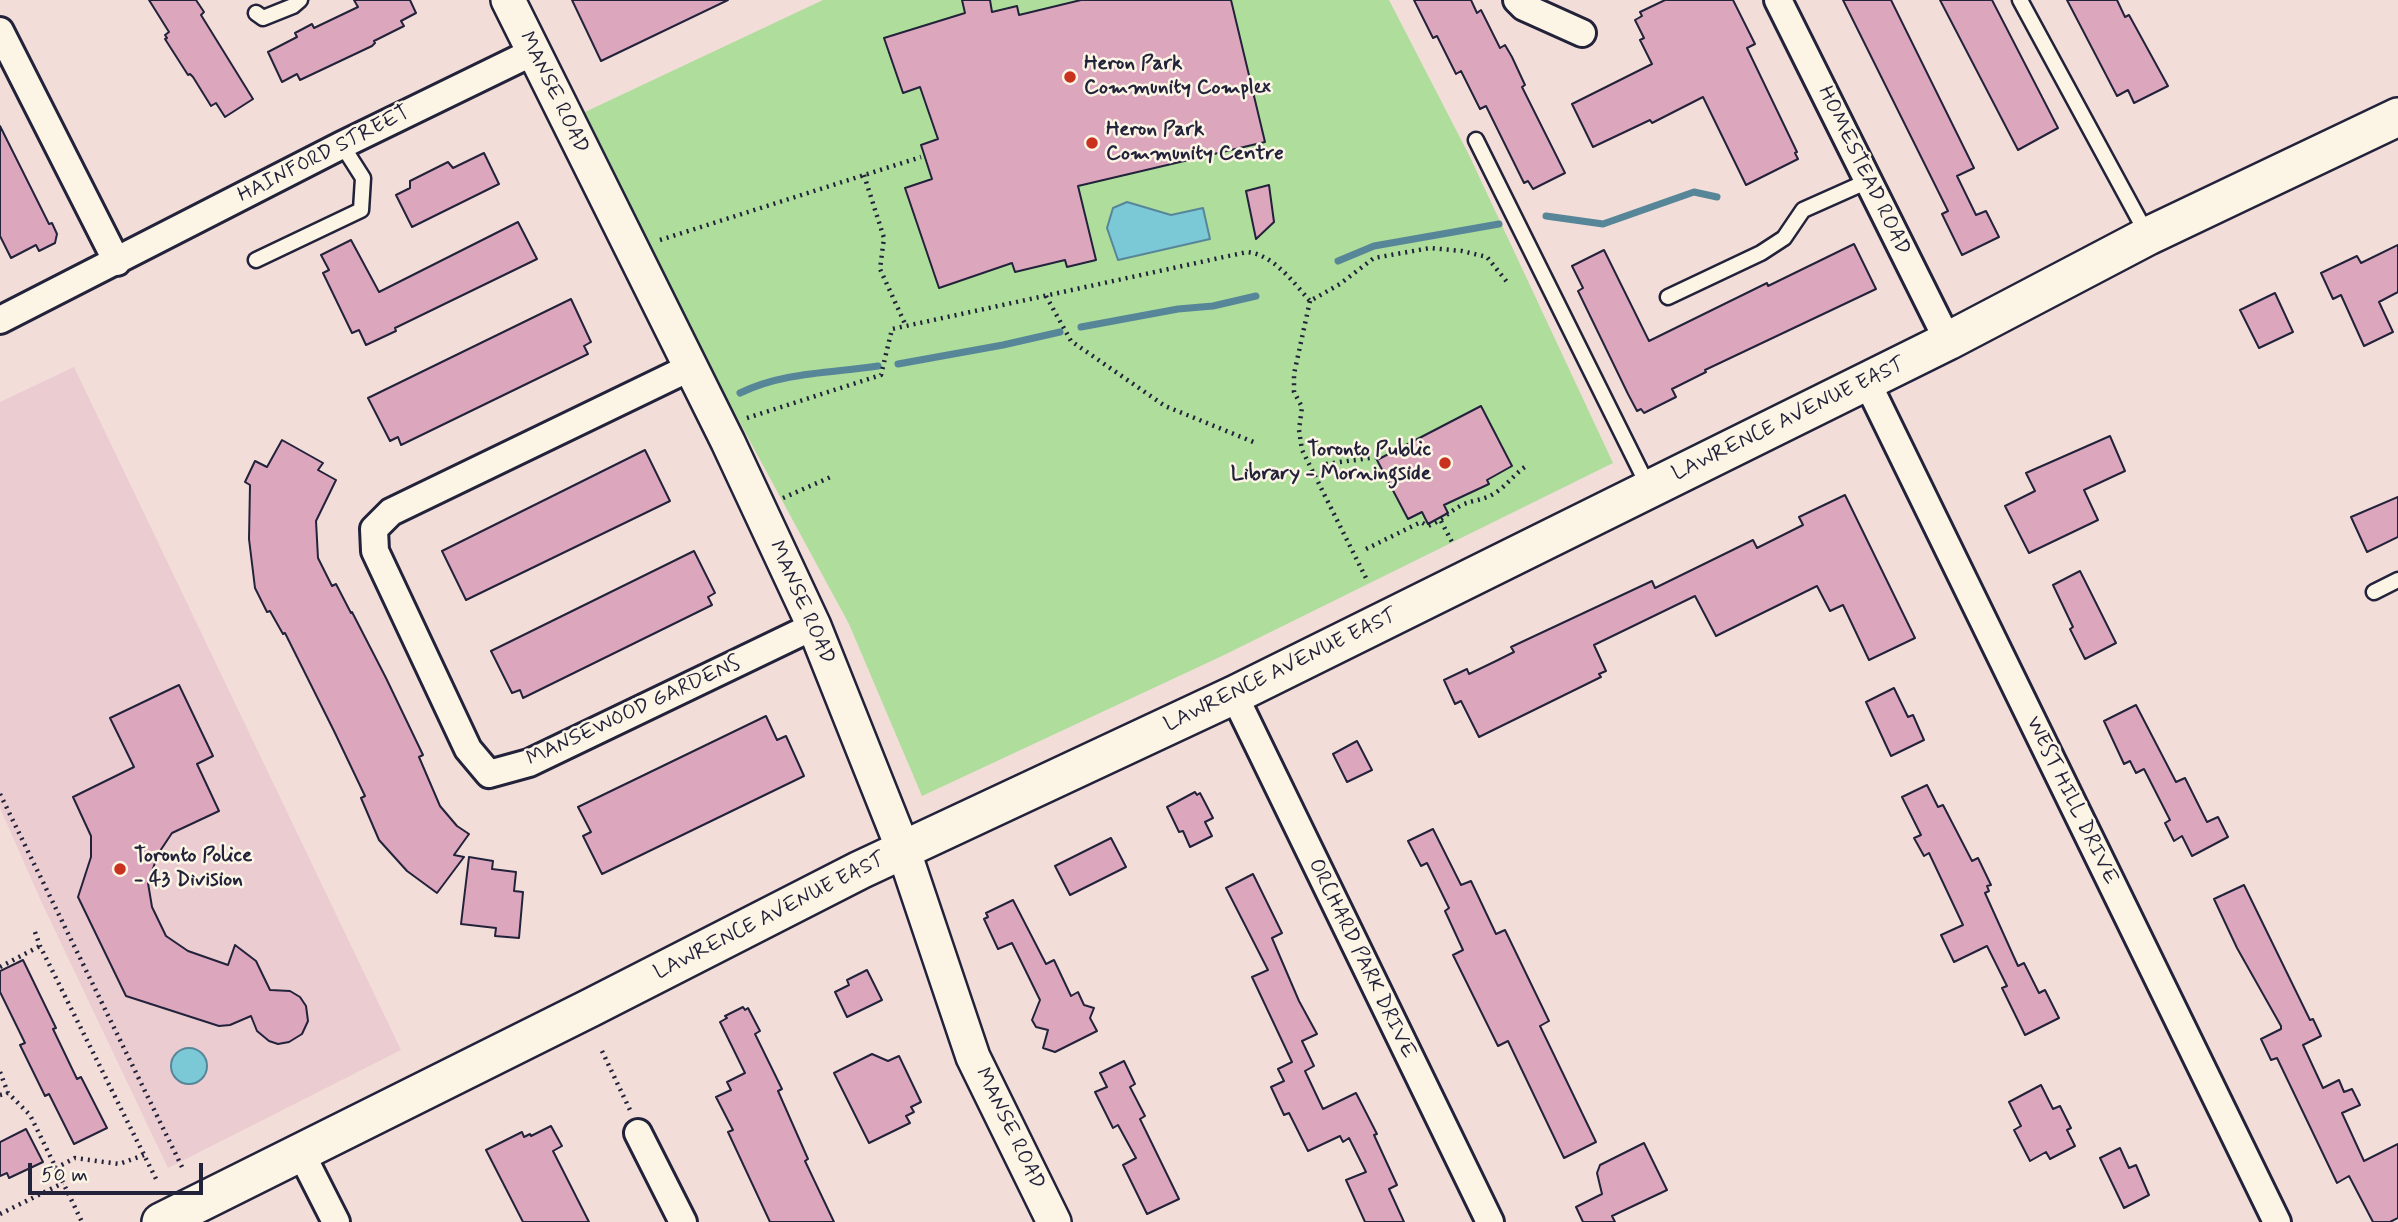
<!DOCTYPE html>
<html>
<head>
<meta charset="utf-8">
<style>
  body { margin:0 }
  #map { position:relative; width:2398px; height:1222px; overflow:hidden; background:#f2ddd9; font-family:Mynerve,sans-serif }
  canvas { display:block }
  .scale { position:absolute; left:28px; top:1163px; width:175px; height:32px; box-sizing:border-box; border:4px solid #22223b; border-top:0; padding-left:9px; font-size:21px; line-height:24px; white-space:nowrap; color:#22223b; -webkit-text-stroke:5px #fcf5e5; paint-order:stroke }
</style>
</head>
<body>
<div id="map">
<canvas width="2398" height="1222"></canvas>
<div class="scale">50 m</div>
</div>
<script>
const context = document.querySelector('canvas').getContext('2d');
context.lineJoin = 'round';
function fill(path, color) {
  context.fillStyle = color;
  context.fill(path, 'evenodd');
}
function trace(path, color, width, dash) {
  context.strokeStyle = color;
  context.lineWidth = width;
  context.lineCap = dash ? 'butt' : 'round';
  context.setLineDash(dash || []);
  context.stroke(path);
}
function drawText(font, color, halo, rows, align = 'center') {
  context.font = font + ' Mynerve,sans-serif';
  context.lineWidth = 5;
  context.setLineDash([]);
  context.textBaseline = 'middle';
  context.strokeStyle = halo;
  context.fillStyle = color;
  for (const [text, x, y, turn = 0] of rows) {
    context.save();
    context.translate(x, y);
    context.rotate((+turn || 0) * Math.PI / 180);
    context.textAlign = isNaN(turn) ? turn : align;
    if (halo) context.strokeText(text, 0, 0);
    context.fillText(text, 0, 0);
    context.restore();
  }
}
const built = new Path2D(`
  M74,367L401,1050L168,1168L41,901L0,808V402Z`);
const green = new Path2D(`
  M823,0H1389L1469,155L1613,463L1222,656L922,796L849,624L719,384L585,112Z`);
const water = new Path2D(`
  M1127,202L1171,215L1203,208L1210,239L1118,260L1107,228L1113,208Z
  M171 1066a18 18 0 1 1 36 0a18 18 0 1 1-36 0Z`);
const stream = new Path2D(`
  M1546,216L1603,224L1694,192L1717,197
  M1338,261L1374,246L1499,224
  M1081,327L1178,309L1213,306L1256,296
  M898,364L1003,345L1060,332
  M740,393C783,372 831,373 878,366`);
const building = new Path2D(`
  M149,0H196L204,12L201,15L253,99L225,117L216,103L211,106L193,77L190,74L188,75L165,39L167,38L165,35L169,32Z
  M354,0H410L416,13L401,21L404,26L374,41L375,43L372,46L300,80L297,74L282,82L268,52L297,37L295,33L312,24L314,28L358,7Z
  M572,0H728L601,61Z
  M962,0H990L992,12L1017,6L1019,15L1081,0H1231L1265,142L1078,186L1096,260L1067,267L1065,260L1015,272L1012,263L939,288L905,188L932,179L921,145L938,139L920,87L903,93L884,38L965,13Z
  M1414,0H1471L1477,13L1481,10L1500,48L1505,45L1512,57L1525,85L1522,87L1565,173L1533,189L1528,181L1524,183L1486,106L1480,109L1461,71L1456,74L1437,36L1433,38Z
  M1665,0H1733L1755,44L1747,48L1797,152L1795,153L1798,159L1746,185L1703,97L1652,123L1650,120L1593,147L1572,104L1652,64L1640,40L1644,38L1635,20L1642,16L1640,12Z
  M1843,0H1891L1974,168L1957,176L1976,215L1986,211L1999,237L1962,255L1942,214L1948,211Z
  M1940,0H1992L2058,128L2018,150Z
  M2067,0H2117L2125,17L2129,15L2168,86L2134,103L2128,90L2117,96Z
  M0,126L49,224L52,223L57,234L55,243L39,251L36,245L11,258L0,236Z
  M484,153L499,184L412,227L396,195L410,188V181L448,162L453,168Z
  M1269,185L1274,222L1256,239L1246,191Z
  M518,222L537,259L395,328L396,331L366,345L359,330L352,333L323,273L329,270L321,255L351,240L379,292Z
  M1854,244L1876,289L1705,370L1706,372L1672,389L1676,397L1644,413L1641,409L1637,411L1628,394L1578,291L1583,288L1572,266L1604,250L1649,341L1767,283L1768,286Z
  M2398,245V292L2379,302L2393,332L2364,346L2341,295L2333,299L2321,273L2357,256L2361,263Z
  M2275,293L2293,332L2259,348L2240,310Z
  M571,299L591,342L584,346L588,354L401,445L398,437L390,441L368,398Z
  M1481,406L1512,466L1487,480L1489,484L1444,505L1448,513L1428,524L1422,512L1408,519L1377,460Z
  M2110,436L2125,471L2084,490L2098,520L2029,553L2005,506L2035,491L2026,473Z
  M282,440L323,463L318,470L336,480L316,521L318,558L332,586L336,584L351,613L352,612L386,678L423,755L419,757L440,806L457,826L469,834L454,855L464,857L437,893L407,871L379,840L361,798L365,796L334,731L285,633L283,634L270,611L267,612L255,588L249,539L250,485L245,482L255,461L267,467Z
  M645,450L670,501L466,600L442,551Z
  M1845,495L1915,638L1869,660L1843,605L1830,611L1817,586L1716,636L1695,596L1594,645L1606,671L1599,674L1601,677L1479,737L1461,701L1455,704L1444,680L1467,669L1469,674L1496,661L1514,652L1511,647L1652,581L1655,588L1753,540L1757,548L1803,525L1799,517Z
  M2398,497V537L2367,552L2351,517Z
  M694,551L715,593L708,597L712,605L523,698L520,690L512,693L491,651Z
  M2080,571L2116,643L2085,659L2070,629L2073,627L2053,585Z
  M179,685L213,756L197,764L219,811L172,833L158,854L148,883L152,907L166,936L188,951L228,965L235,945L256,961L270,990L290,991L300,997L306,1006L308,1021L302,1034L289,1042L278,1044L269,1041L257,1031L251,1016L230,1025L219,1026L126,996L78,897L91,857V836L73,797L134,767L110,718Z
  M1894,688L1908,717L1913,715L1924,740L1891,756L1866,702Z
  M2136,705L2176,782L2185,778L2207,822L2218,817L2228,837L2192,856L2182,836L2174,841L2165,823L2170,820L2144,769L2136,773L2130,761L2124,764L2104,721Z
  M766,716L777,740L786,736L804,776L602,874L583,836L591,832L578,807Z
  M1357,741L1372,770L1347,782L1333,754Z
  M1927,785L1938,807L1943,805L1972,861L1978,858L1991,885L1987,886L1989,891L1985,893L2018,966L2024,963L2039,993L2045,990L2059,1018L2025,1035L2002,988L2007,986L1987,946L1954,962L1941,935L1963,925L1929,853L1924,856L1914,838L1921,835L1902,797Z
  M1195,792L1197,795L1200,793L1213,818L1205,822L1212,836L1190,847L1183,831L1179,832L1167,807Z
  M1433,829L1461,885L1471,881L1496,934L1505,930L1549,1021L1540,1026L1596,1142L1564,1158L1508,1041L1498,1046L1453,955L1463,950L1445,911L1449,908L1427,863L1421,866L1408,841Z
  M1111,838L1126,867L1070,895L1055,866Z
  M469,857L493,861L492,869L516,872L514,891L523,892L519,938L495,936L496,928L461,924Z
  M1253,874L1282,933L1272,938L1299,1001L1317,1034L1302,1041L1314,1066L1305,1071L1323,1109L1356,1093L1377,1134L1374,1135L1397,1185L1389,1189L1404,1222H1365L1346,1180L1366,1172L1349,1138L1343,1142L1340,1136L1308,1151L1289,1113L1284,1115L1271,1087L1284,1081L1278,1069L1292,1062L1252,977L1268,970L1226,888Z
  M2244,885L2310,1020L2313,1019L2321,1036L2303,1045L2323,1088L2339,1080L2344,1092L2352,1089L2360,1105L2342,1113L2364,1161L2398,1144V1218L2390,1222H2373L2349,1176L2337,1183L2277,1058L2271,1060L2261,1039L2281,1029V1026L2237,948L2214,899Z
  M1013,900L1046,964L1054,960L1071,996L1078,992L1084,1005L1094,1008L1090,1018L1097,1031L1055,1052L1043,1048L1048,1030L1036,1027L1032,1020L1040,1000L1012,943L998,949L984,919L988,917L986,913Z
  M23,960L56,1028L53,1029L77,1079L81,1077L107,1128L74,1144L49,1094L45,1096L20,1045L25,1043L0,992V971Z
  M867,970L882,1000L847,1017L835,992L849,985L847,980Z
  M743,1007L745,1010L748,1008L760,1031L755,1034L782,1089L778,1091L808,1159L805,1161L834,1222H770L728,1132L733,1130L716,1097L731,1090L727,1082L745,1073L720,1022L727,1018L725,1016Z
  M872,1054L888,1061L899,1056L921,1102L911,1107L914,1112L906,1116L910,1123L869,1143L834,1073Z
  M1124,1061L1135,1084L1130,1087L1145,1116L1140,1119L1179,1199L1147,1214L1123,1165L1136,1158L1118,1125L1113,1128L1095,1092L1107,1087L1100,1073Z
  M2041,1085L2053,1109L2060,1106L2071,1128L2067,1130L2075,1146L2050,1159L2046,1152L2030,1161L2014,1130L2021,1126L2009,1102Z
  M551,1126L562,1146L553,1151L589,1222H523L486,1150L522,1132L524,1137L530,1134L531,1136Z
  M26,1129L43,1162L9,1178L7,1173L0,1176V1142Z
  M1644,1143L1667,1190L1612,1216L1615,1222H1583L1576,1207L1602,1194L1597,1173L1600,1165Z
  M2120,1148L2129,1168L2136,1165L2149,1195L2124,1208L2100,1158Z`);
const path = new Path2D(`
  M864,175L884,238L880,269L906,326
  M660,240L921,157
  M1046,296L1071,341L1165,406L1256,443
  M1310,301L1294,374V392L1302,407L1299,430L1302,450L1368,582
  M747,418L881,375L892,329L1247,252C1273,254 1294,283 1310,301L1340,284L1374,258L1430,248L1462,251L1487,257L1507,282
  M1326,464L1377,457
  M783,498L833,476
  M1441,521L1452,542
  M1366,549L1421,522L1428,526C1441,521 1450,511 1462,505C1475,499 1484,501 1498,491C1509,483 1516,472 1528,465
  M0,794L182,1167
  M35,932L40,946L158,1183
  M0,967L40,946
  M602,1051L630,1110
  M0,1072L8,1093L30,1115L56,1168L75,1158L119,1164L144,1155
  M0,1095L8,1093
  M56,1168L82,1222
  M0,1214L63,1183`);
const service = new Path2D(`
  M2020,0L2148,236
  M256,13L263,18L293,6L300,0
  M1476,140L1649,488
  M256,260L361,210L363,178L342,145
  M1668,297L1761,253L1784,238L1803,210L1868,181
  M2374,592L2398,580`);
const minor = new Path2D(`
  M1517,0L1524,7L1582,33
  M1778,0L1948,341
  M0,31L117,262
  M0,320L342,145L533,52
  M689,368L391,512L374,529L375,551L468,749L489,774L529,763L814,626
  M1866,380L2277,1222
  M1234,695L1490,1222
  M638,1133L683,1222
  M301,1153L336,1222`);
const tertiary = new Path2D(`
  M508,0L728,442L814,626L903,849L973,1057L1054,1222`);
const secondary = new Path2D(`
  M161,1222L590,1008L860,870L1234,695L1948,341L2148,236L2398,117`);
const markers = [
  [1070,77,7,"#c8321e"],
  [1092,143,7,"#c8321e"],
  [1445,463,7,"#c8321e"],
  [120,869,7,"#c8321e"]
];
const poiNames = [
  ["Heron Park",1084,65],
  ["Community Complex",1084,89],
  ["Heron Park",1106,131],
  ["Community Centre",1106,155],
  ["Toronto Public",1431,451,"right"],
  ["Library - Morningside",1431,475,"right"],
  ["Toronto Police",134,857],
  ["- 43 Division",134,881]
];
const streetNames = [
  ["MANSE ROAD",553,93,64],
  ["HAINFORD STREET",324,155,-27],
  ["HOMESTEAD ROAD",1863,171,64],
  ["LAWRENCE AVENUE EAST",1789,420,-26],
  ["MANSE ROAD",801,603,66],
  ["LAWRENCE AVENUE EAST",1281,671,-26],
  ["MANSEWOOD GARDENS",634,712,-25],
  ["WEST HILL DRIVE",2071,801,64],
  ["LAWRENCE AVENUE EAST",770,917,-27],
  ["ORCHARD PARK DRIVE",1361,959,64],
  ["MANSE ROAD",1009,1129,64]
];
fill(built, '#ebccd1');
fill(green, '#aedd9c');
fill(water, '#7bc9d7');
trace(water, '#578699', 2);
trace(stream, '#578699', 7);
fill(building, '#dca6bd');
trace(building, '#22223b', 2);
trace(service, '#22223b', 19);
trace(minor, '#22223b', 32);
trace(tertiary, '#22223b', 38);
trace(secondary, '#22223b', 42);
trace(path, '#22223b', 4.5, [2, 5]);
trace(service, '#fcf5e5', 14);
trace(minor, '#fcf5e5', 26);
trace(tertiary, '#fcf5e5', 33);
trace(secondary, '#fcf5e5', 37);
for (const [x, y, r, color] of markers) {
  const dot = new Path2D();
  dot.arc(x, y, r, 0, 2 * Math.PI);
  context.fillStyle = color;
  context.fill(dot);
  trace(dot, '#fcf5e5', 2.5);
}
drawText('bold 21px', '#22223b', '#fcf5e5', poiNames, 'left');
drawText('21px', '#22223b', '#fcf5e5', streetNames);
</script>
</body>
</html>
